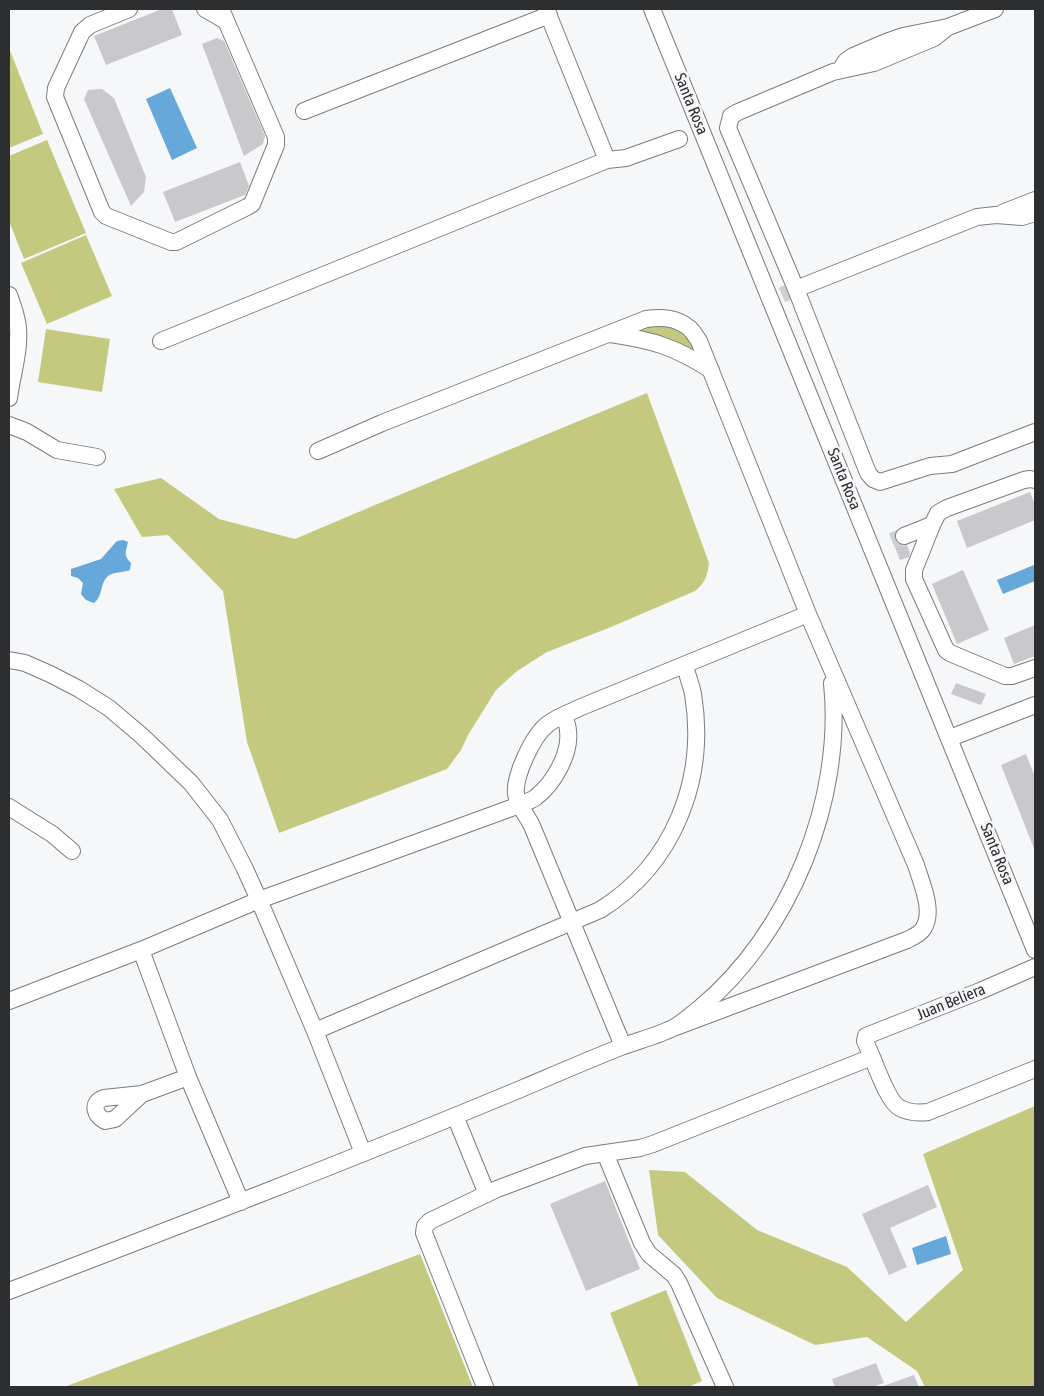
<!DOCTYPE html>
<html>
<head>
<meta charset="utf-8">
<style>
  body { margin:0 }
  #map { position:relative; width:1044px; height:1396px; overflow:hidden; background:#f6f7f9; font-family:"Asap Condensed",sans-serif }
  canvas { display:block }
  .frame { position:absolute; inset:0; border:10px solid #2d2e2f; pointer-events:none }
</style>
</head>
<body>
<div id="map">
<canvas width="1044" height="1396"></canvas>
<div class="frame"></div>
</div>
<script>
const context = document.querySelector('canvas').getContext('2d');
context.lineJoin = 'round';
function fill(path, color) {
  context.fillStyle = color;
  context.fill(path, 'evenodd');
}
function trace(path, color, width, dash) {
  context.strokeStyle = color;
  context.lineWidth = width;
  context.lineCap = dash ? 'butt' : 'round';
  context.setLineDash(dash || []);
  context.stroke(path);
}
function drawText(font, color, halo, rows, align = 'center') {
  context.font = font + ' "Asap Condensed",sans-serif';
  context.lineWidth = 5;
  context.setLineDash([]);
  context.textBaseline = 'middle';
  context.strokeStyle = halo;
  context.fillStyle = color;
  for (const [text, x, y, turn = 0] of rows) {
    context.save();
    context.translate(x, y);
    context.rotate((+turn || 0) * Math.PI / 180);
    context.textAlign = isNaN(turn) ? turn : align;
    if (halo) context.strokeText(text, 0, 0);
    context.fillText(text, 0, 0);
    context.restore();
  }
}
const green = new Path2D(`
  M9,48L43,134L9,148Z
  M47,140L86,233L24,259L9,221V156Z
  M86,235L112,296L47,324L21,263Z
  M653,325L676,326L686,335L697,352L633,332Z
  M46,329L110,339L102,392L38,382Z
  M647,393L709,563C707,576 706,582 695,591L611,627L547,652L517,671L496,690L468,735L461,750L447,769L279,833L247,742L223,591L168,535L142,537L114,489L161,478L219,519L295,539L375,505Z
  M1035,1106V1387H925L917,1371L867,1337L815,1345L717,1298L658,1235L649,1170L685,1172L757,1230L847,1267L906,1322L963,1270L923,1154Z
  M420,1254L473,1387H64Z
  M666,1290L702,1381L688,1387H639L610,1313Z`);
const water = new Path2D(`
  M170,88L197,148L172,160L146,99Z
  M123,540L128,542C126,552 123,555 131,563L130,570C123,573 113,571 107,577C100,584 103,596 94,603L86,600L81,594L83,583L78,578L71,576V569L101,559L117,541Z
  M1034,565L1035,568V581L1003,594L997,580Z
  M946,1236L951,1254L917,1265L912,1248Z`);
const building = new Path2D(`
  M162,9H172L182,35L106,65L94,36Z
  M217,38L224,41L265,136L263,144L244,156L202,44Z
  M102,89L114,98L146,177L144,192L131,206L84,99L88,90Z
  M240,162L249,186L245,195L175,222L163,192Z
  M1030,492L1035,505V520L967,548L957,521Z
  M895,532V540L898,544L902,546L907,545L910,553L909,557L900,560L890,534Z
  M963,570L989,630L957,644L932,584Z
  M1035,625V656L1014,664L1004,638Z
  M956,683L986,694L981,705L951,694Z
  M1026,754L1035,777V851L1001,765Z
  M605,1181L640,1269L586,1291L550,1204Z
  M928,1185L937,1207L890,1228L907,1267L889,1275L862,1214Z
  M876,1363L884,1383L872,1387H835L832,1379Z
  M914,1375L919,1387H883V1386Z`);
const minorTunnel = new Path2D(`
  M782,295L796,289
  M892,541L904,536`);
const minor = new Path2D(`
  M129,9L90,25L82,32L56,88L55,97L102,212L106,216L171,242H176L247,207L252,204L276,145V137L221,9
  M205,9L226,21
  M546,9L607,160
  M652,9L1035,950
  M948,27L934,38L874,63L833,72L738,112L731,116L728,128L796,289L868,473L873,479L880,482L930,466L952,464L1035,432
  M841,69L846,61L853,56L886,42L903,36L948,27L995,9
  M304,111L549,15
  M1002,213L1035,200
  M796,289L977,217L996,215L1022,217L1035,213
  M9,295C13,306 17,316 18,328C20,351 12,375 9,398
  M610,334C653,340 675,347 711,370
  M161,341L607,160L626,158L679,139
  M9,425L27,432L57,450L97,457
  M318,451L382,423L646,319C661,317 676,317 689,328C693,331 696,337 699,341L808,614L916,865C921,882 935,912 923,929C920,934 913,937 907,940L673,1028
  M932,525L914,570V579L946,650L950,653L1005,676H1012L1035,668
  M904,536L932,525L938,513L947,508L1024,480L1030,479L1035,480
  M9,660L25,663L50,674L79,689L109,708L142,736L191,783L220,820L245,869L259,900L315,1031L363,1153
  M950,738L1035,705
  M9,807L52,834L72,851
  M141,950L188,1077L241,1202
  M9,1001L141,950L259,900L525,803C528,801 533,800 536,797C553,784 571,754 568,731C568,726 566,721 564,716
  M315,1031L600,910C674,864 707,779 693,694C691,684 687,675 685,665
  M623,1046L532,826C527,815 518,807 516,794C514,776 533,735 548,724C557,717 569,713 579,708L808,614
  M872,1057C877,1069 889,1103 900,1108C909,1113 919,1113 928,1112L1035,1069
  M142,1094L115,1119L105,1121C95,1115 90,1103 104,1098L142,1094L188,1077
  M455,1116L487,1194
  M605,1153L642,1243L649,1254L674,1275L679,1283L725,1387
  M9,1291C181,1225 353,1159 523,1088C556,1074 588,1060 621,1047C637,1041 659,1035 673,1028C683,1023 692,1014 700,1008C790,933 844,800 832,683
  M485,1387L424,1233L425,1226L430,1221L497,1189L585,1156L640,1148L653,1144L872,1057L865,1041L866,1036L980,991L1035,967`);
const streetNames = [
  ["Santa Rosa",691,104,68],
  ["Santa Rosa",844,479,68],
  ["Santa Rosa",997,854,68],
  ["Juan Beliera",951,1002,-22]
];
fill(green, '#c5c97f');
fill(water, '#65a8d9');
fill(building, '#c9c8ca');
trace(minorTunnel, '#cecfd1', 16, [16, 8]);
trace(minor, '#7b7c7e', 18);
trace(minor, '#fff', 16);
drawText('16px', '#2d2e2f', '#f6f7f9', streetNames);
</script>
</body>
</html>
